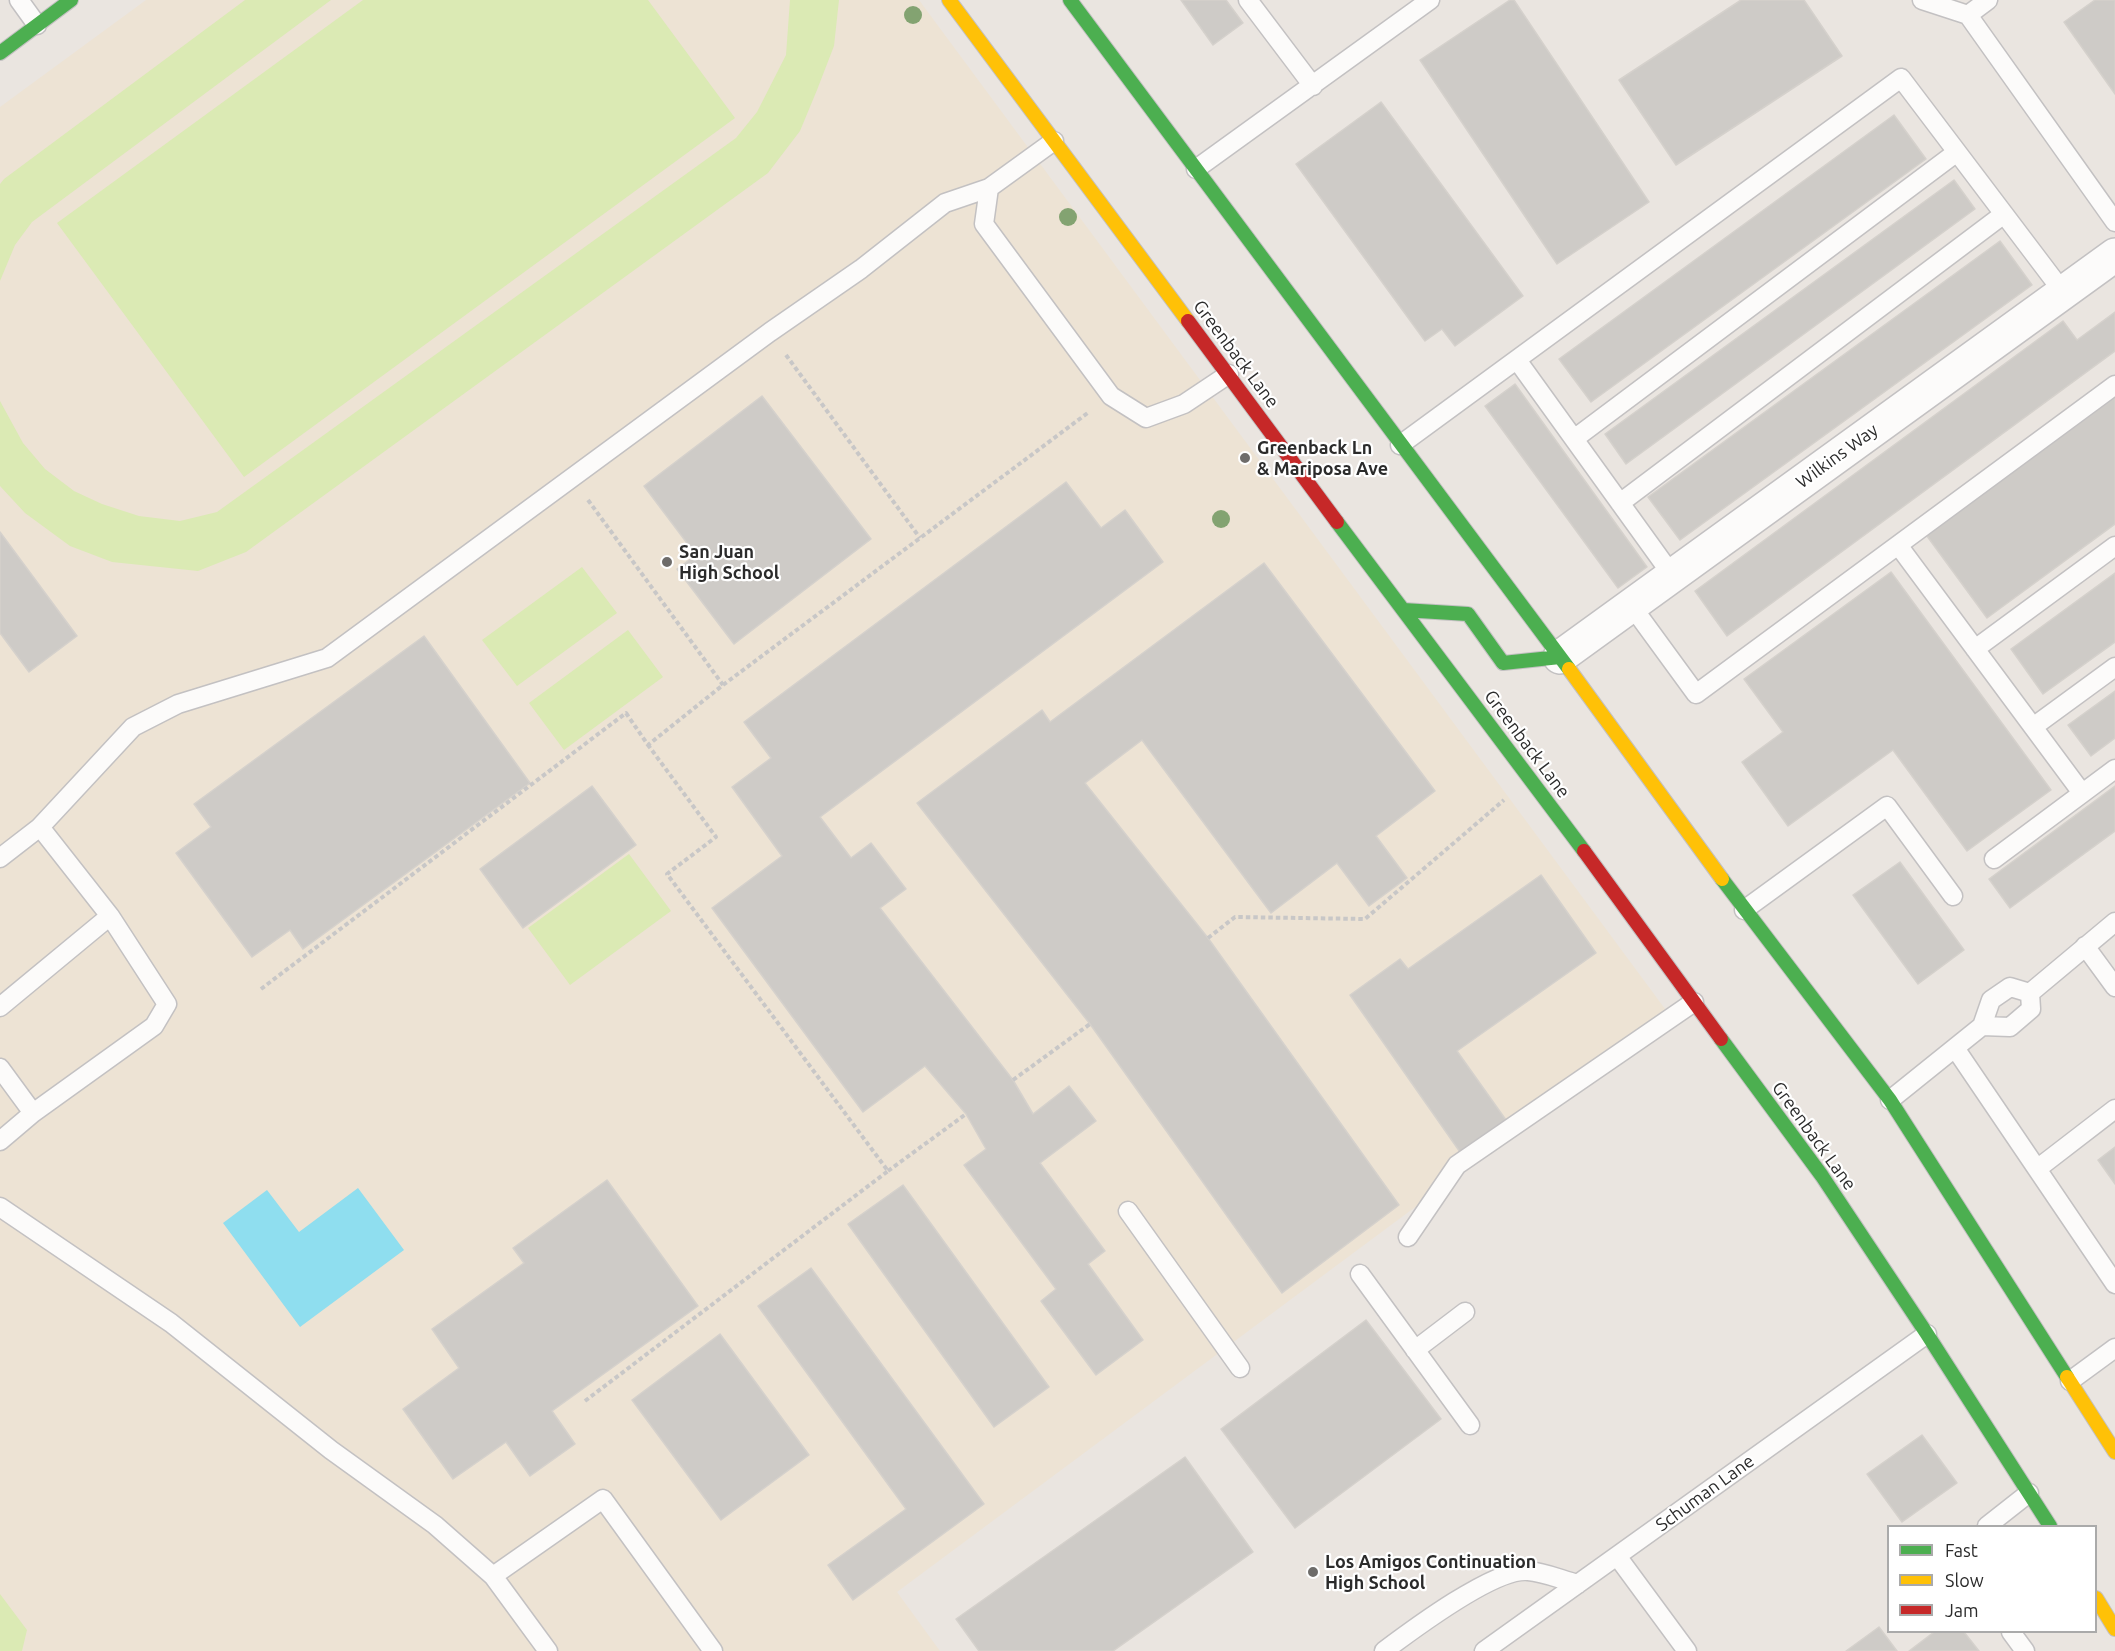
<!DOCTYPE html>
<html>
<head>
<meta charset="utf-8">
<style>
  body { margin:0 }
  #map { position:relative; width:2115px; height:1651px; overflow:hidden; background:#eae5e0; font-family:Ubuntu,sans-serif }
  canvas { display:block }
  .legend { position:absolute; left:1887px; top:1525px; width:210px; height:108px; box-sizing:border-box; background:#fff; border:2px solid #aaa; margin:0; padding:8px 10px; list-style:none; font-size:18px; color:#2b2b2b }
  .legend li { display:flex; align-items:center; gap:12px; height:30px }
  .legend b { width:30px; border:2px solid #aaa }
</style>
</head>
<body>
<div id="map">
<canvas width="2115" height="1651"></canvas>
<ul class="legend">
<li><b style="height:8px;background:#4caf50"></b>Fast</li>
<li><b style="height:8px;background:#ffc107"></b>Slow</li>
<li><b style="height:8px;background:#c62828"></b>Jam</li>
</ul>
</div>
<script>
const context = document.querySelector('canvas').getContext('2d');
context.lineJoin = 'round';
function fill(path, color) {
  context.fillStyle = color;
  context.fill(path, 'evenodd');
}
function trace(path, color, width, dash) {
  context.strokeStyle = color;
  context.lineWidth = width;
  context.lineCap = dash ? 'butt' : 'round';
  context.setLineDash(dash || []);
  context.stroke(path);
}
function drawText(font, color, halo, rows, align = 'center') {
  context.font = font + ' Ubuntu,sans-serif';
  context.lineWidth = 4.5;
  context.setLineDash([]);
  context.textBaseline = 'middle';
  context.strokeStyle = halo;
  context.fillStyle = color;
  for (const [text, x, y, turn = 0] of rows) {
    context.save();
    context.translate(x, y);
    context.rotate((+turn || 0) * Math.PI / 180);
    context.textAlign = isNaN(turn) ? turn : align;
    if (halo) context.strokeText(text, 0, 0);
    context.fillText(text, 0, 0);
    context.restore();
  }
}
const education = new Path2D(`
  M146,0H919L1671,1017L897,1592L940,1651H0V107Z`);
const pitch = new Path2D(`
  M245,0H331L32,222L15,245L0,281V184L4,179Z
  M363,0H648L735,118L244,477L57,223Z
  M790,0H839L834,46L817,90L800,131L768,173L246,552L198,571L112,562L70,546L25,513L0,486V401L23,443L45,469L74,491L102,504L139,516L180,521L217,512L736,138L757,112L786,55Z
  M582,567L617,613L517,686L482,640Z
  M628,630L663,677L564,750L529,703Z
  M629,854L671,911L570,985L528,928Z
  M0,1594L27,1630L22,1651H0Z`);
const water = new Path2D(`
  M358,1188L404,1250L300,1327L223,1223L267,1190L299,1232Z`);
const building = new Path2D(`
  M1181,0H1226L1243,23L1213,45Z
  M1510,0H1514L1649,202L1557,264L1420,60Z
  M1741,0H1804L1842,56L1676,165L1619,80Z
  M2095,0H2115V94L2064,22Z
  M1381,102L1523,296L1455,346L1442,329L1425,341L1296,164Z
  M1894,115L1926,159L1591,402L1559,359Z
  M1954,180L1975,209L1626,464L1605,434Z
  M2000,241L2032,285L1680,540L1648,497Z
  M2115,312V351L1727,636L1695,591L2063,321L2077,340Z
  M1515,384L1647,567L1618,588L1485,406Z
  M2115,392V524L1987,618L1924,532Z
  M762,396L871,539L734,644L677,569L696,555L644,486Z
  M1066,482L1101,528L1125,510L1163,562L820,817L851,858L871,843L906,889L880,908L1013,1080L1033,1114L1069,1086L1096,1121L1040,1163L1105,1251L1088,1264L1143,1340L1096,1375L1041,1301L1056,1289L964,1165L986,1149L966,1114L925,1066L863,1112L712,908L782,856L732,787L771,758L744,722Z
  M0,532L77,636L29,672L0,633Z
  M1264,563L1435,791L1376,836L1407,878L1369,906L1337,863L1271,913L1142,740L1085,783L1208,938L1399,1205L1282,1293L1090,1024L917,803L1042,710L1050,722Z
  M1891,572L2051,790L1967,851L1893,750L1788,826L1742,762L1783,732L1744,679Z
  M2115,573V642L2043,694L2011,649Z
  M424,636L530,783L303,949L290,930L252,957L176,853L211,827L194,804Z
  M2115,691V738L2091,756L2068,725Z
  M592,786L636,845L523,928L480,869Z
  M2115,786V831L2010,908L1989,879Z
  M1900,862L1964,950L1918,984L1853,895Z
  M1541,875L1596,953L1457,1051L1506,1120L1460,1152L1350,995L1400,959L1408,969Z
  M2115,1147V1184L2098,1160Z
  M607,1180L698,1306L552,1411L575,1444L530,1476L506,1442L453,1479L403,1409L459,1368L432,1329L524,1263L513,1248Z
  M903,1185L1049,1387L994,1427L848,1224Z
  M811,1268L984,1504L853,1600L828,1565L906,1509L758,1306Z
  M1366,1320L1441,1419L1295,1528L1221,1429Z
  M720,1334L809,1455L721,1520L632,1400Z
  M1922,1435L1957,1483L1902,1522L1867,1474Z
  M1185,1457L1253,1552L1113,1651H979L956,1619Z
  M1879,1627L1897,1651H1846Z
  M1934,1632H1964L1979,1651H1909Z`);
const path = new Path2D(`
  M786,355L920,538
  M588,500L723,685
  M1208,938L1235,917L1365,919L1504,800
  M261,989L626,713L648,745L723,685L1089,412
  M1013,1080L1090,1024
  M888,1171L966,1114
  M585,1401L888,1171L667,874L716,837L648,745`);
const lane = new Path2D(`
  M19,0L37,25
  M1248,0L1313,86
  M1922,0L1968,15L2115,222
  M1968,15L1988,0
  M1054,141L989,188L984,224L1111,396L1146,418L1184,404L1229,374
  M1196,169L1430,0
  M1517,360L1672,575
  M1574,439L1957,152
  M1400,445L1901,78L2063,292
  M1620,503L2004,214
  M1898,545L2082,793
  M1631,605L1696,694L2115,385
  M1975,649L2115,546
  M2033,727L2115,667
  M40,827L133,727L178,704L327,658L770,332L861,269L945,203L989,188
  M0,858L40,827L110,916L167,1004L154,1026L33,1113L0,1068
  M1994,859L2115,769
  M1744,910L1887,806L1953,896
  M2085,946L2115,987
  M0,1007L110,916
  M1982,1026L2010,1027L2031,1009L2030,993
  M1955,1048L2115,1284
  M1890,1100L1982,1026L1991,1000L2010,987L2030,993L2115,922
  M0,1141L33,1113
  M2037,1169L2115,1109
  M0,1207L171,1323L331,1450L435,1525L493,1576L548,1651
  M1128,1211L1240,1368
  M1408,1237L1457,1165L1694,1002
  M1360,1274L1470,1425
  M1415,1350L1465,1312
  M2070,1381L2115,1348
  M1987,1526L2029,1493
  M1617,1556L1687,1651
  M493,1576L603,1499L713,1651
  M2011,1632L2025,1651
  M1384,1651C1412,1630 1495,1568 1528,1571C1544,1572 1562,1580 1578,1584
  M1484,1651L1927,1334`);
const street = new Path2D(`
  M1560,657L2115,255`);
const fast = new Path2D(`
  M1070,0L1569,669
  M0,53L71,0
  M1337,522L1584,851
  M1403,610L1468,614L1503,663L1560,657
  M1722,879L1890,1100L2067,1377
  M1721,1039L1822,1176L1927,1334L2050,1526`);
const slow = new Path2D(`
  M949,0L1188,321
  M1569,669L1722,879
  M2067,1377L2115,1452
  M2096,1598L2115,1629`);
const jam = new Path2D(`
  M1188,321L1337,522
  M1584,851L1721,1039`);
const trees = [
  [913,15],
  [1068,217],
  [1221,519]
];
const markers = [
  [1245,458,6,"#6e6c6a"],
  [667,562,6,"#6e6c6a"],
  [1313,1572,6,"#6e6c6a"]
];
const streetNames = [
  ["Greenback Lane",1236,354,53],
  ["Wilkins Way",1837,456,-36],
  ["Greenback Lane",1527,744,53],
  ["Greenback Lane",1814,1136,54],
  ["Schuman Lane",1705,1493,-36]
];
const poiNames = [
  ["Greenback Ln",1257,448],
  ["& Mariposa Ave",1257,469],
  ["San Juan",679,552],
  ["High School",679,573],
  ["Los Amigos Continuation",1325,1562],
  ["High School",1325,1583]
];
fill(education, '#ede3d4');
fill(pitch, '#dbeab4');
fill(water, '#8fdeef');
fill(building, '#cecbc7');
trace(building, '#d5d1cc', 1.5);
trace(lane, '#c3c1c2', 21);
trace(street, '#c3c1c2', 36);
trace(fast, '#c3c1c2', 16);
trace(slow, '#c3c1c2', 16);
trace(jam, '#c3c1c2', 16);
trace(path, '#c8c7c7', 4, [4.5, 3]);
trace(lane, '#fcfbfa', 18);
trace(street, '#fcfbfa', 33);
trace(fast, '#4caf50', 14);
trace(slow, '#ffc107', 14);
trace(jam, '#c62828', 14);
context.fillStyle = '#83a371';
for (const [x, y] of trees) {
  context.beginPath();
  context.arc(x, y, 9, 0, 2 * Math.PI);
  context.fill();
}
for (const [x, y, r, color] of markers) {
  const dot = new Path2D();
  dot.arc(x, y, r, 0, 2 * Math.PI);
  context.fillStyle = color;
  context.fill(dot);
  trace(dot, '#fff', 2);
}
drawText('18px', '#2b2b2b', '#fff', streetNames);
drawText('bold 18px', '#2b2b2b', '#fff', poiNames, 'left');
</script>
</body>
</html>
